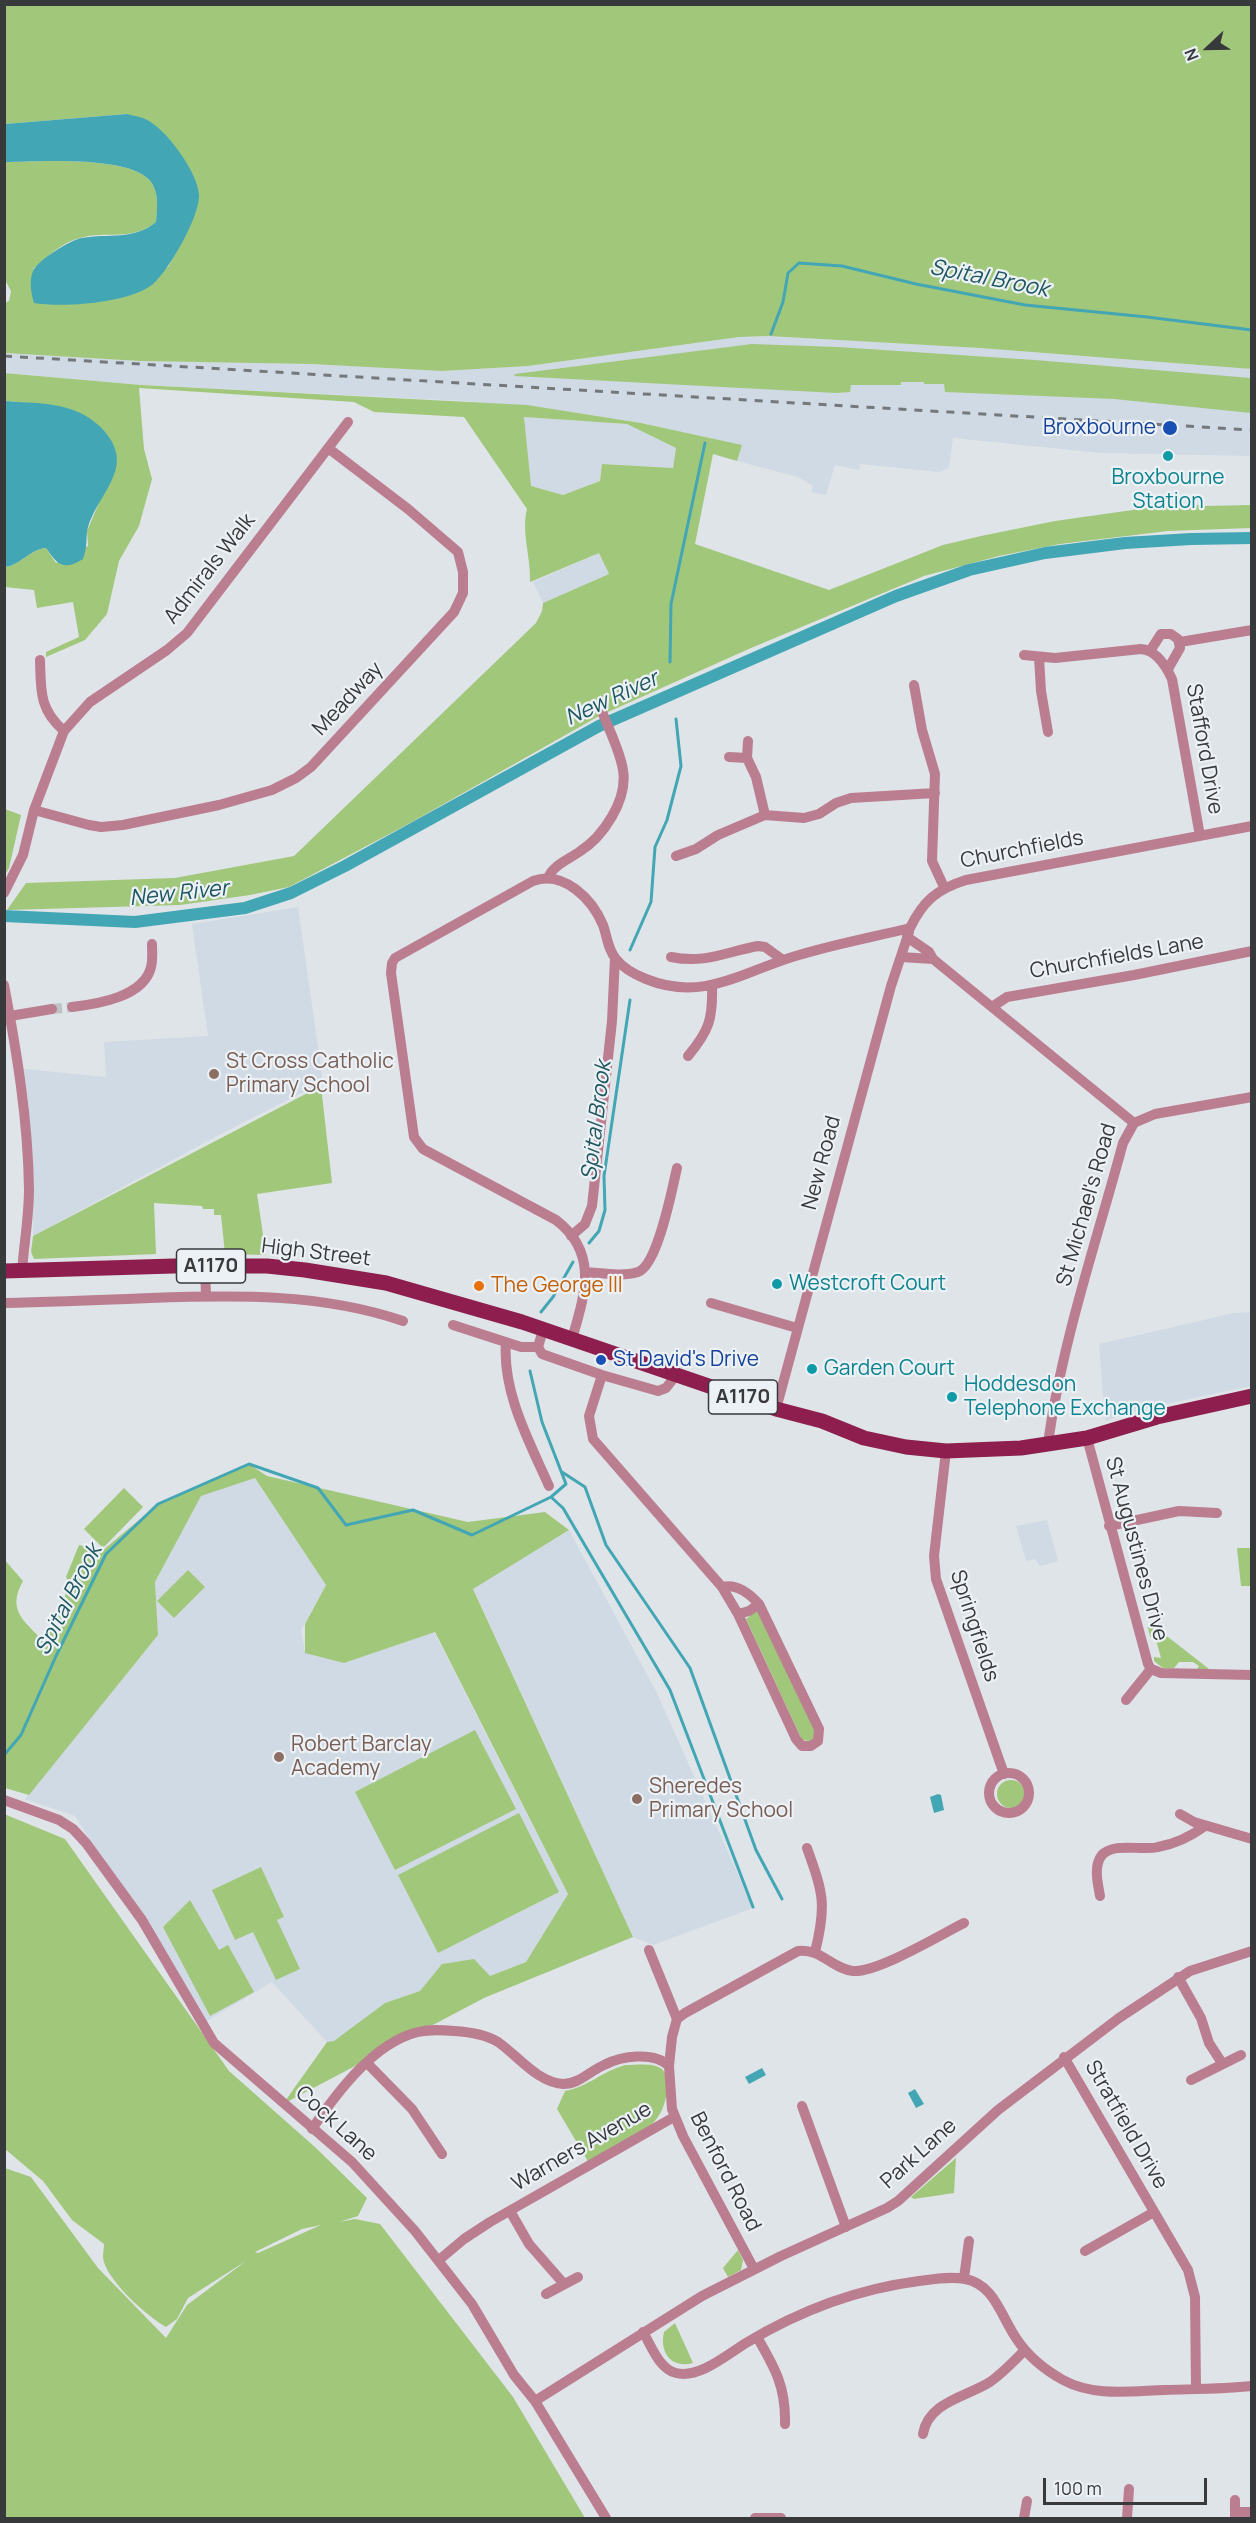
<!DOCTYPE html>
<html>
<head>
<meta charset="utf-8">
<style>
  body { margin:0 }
  #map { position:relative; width:1256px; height:2523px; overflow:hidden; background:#dfe4e8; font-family:Manrope,sans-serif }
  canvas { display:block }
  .frame { position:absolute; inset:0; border:6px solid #37393b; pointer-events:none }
  .north { position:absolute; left:1178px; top:18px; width:60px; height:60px; -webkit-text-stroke:4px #ecf1f6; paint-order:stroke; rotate:248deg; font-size:16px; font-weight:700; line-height:24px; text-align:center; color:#37393b }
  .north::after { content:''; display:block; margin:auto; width:21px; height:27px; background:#37393b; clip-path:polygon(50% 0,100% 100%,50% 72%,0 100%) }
  .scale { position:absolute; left:1043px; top:2478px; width:164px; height:27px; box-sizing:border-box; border:3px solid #37393b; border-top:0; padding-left:8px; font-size:18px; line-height:21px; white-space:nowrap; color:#37393b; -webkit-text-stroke:4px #ecf1f6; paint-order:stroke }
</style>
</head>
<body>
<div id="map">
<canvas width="1256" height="2523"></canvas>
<div class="frame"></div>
<div class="north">N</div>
<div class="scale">100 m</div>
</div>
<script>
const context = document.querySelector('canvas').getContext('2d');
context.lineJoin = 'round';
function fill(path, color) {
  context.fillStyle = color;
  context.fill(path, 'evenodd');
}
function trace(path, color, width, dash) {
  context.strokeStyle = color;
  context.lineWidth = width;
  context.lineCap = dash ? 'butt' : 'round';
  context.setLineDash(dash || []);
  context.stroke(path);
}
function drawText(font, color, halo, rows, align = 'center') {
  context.font = font + ' Manrope,sans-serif';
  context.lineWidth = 4.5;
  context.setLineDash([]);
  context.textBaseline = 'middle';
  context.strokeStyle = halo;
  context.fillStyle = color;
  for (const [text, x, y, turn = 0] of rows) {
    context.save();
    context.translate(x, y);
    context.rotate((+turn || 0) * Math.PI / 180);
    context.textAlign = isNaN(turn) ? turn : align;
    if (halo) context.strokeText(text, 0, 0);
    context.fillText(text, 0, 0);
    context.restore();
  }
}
const built = new Path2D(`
  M768,336L980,348L1251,369V456L1101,453L953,438L949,468L939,472L860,464L859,470L835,465L826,495L811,492L813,486L798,477L737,461L741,445L641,423L565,411L465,401L141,385L5,373L4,353L140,361L311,364L442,371L528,366L739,337Z
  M524,417L627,424L676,448L673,468L602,464L600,481L563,495L530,486Z
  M599,553L609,574L543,603L533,582Z
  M298,907L323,1082L217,1136L33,1236L32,1149L24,1069L106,1077L104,1042L208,1036L192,924Z
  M1251,1312V1386L1147,1408L1105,1421L1099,1344L1234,1313Z
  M255,1478L326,1585L301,1630L305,1652L344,1663L434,1632L568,1894L526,1962L490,1976L442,1964L420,1991L385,2003L334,2042H327L272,1982L204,2023L75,1816L25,1799L158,1635L155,1582L200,1496Z
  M1047,1520L1058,1561L1040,1566L1035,1559L1026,1561L1016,1526Z
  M569,1530L656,1691L753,1908L653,1945L633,1937L473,1588Z`);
const green = new Path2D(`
  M5,5H1251V369L980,348L768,336L739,337L528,366L442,371L311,364L140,361L5,353V303L9,301L11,291L5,280V162C37,162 137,154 153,185C159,197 157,209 156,222C131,242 108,230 80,238C62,242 47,257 33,269L76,303L104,301L168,267L189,228L199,196L127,114L5,124Z
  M752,344L838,347L1035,360L1251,378V413L1114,399L945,392L944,384H924V382H901V385H851L850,392L836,393L514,376L515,374Z
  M4,373L141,385L527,405L641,423L742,445L737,461L713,454L695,544L829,590L943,545L981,536L1055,521L1154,507L1189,508L1203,503L1204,506L1251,505V528L1168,531L1060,544L999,556L924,576L751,648L599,716L412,822L289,887L250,895L180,905L7,910L26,883L175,878L294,856L536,623L542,611L543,603L609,574L599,553L530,582C531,556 521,533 527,509L464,417L374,412L354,402L139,388L144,449L152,479L139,526L119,561L107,614L85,640L46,657V652L79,637L73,602L37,608L34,590L5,587V567C21,565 30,549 46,548L56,563L88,546L87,531L99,503L78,412L50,405L5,401ZM524,417L627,424L676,448L673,468L602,464L600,481L563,495L531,486Z
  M5,809L21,815L9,868L5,875Z
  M321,1086L332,1183L257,1194L266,1255L225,1254L221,1215H214V1209H203L202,1206L154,1203L156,1254L34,1259L31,1252L33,1236Z
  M249,1464L267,1476L468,1522L545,1512L569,1530L473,1589L633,1937L484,1998L283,2104L327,2042L334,2041L385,2003L420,1991L442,1964L474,1959L490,1976L526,1962L568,1894L435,1632L344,1663L305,1653V1624L326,1585L255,1478L201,1496L155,1582L158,1635L29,1795L5,1788L4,1559L23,1581C6,1611 25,1621 44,1642L70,1585L66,1577L79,1545L102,1551L158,1504Z
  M124,1488L143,1507L103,1548L84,1529Z
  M1237,1548H1251V1586H1241Z
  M188,1570L205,1587L174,1618L157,1601Z
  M756,1611H759L815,1730L814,1738L810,1741L802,1740L746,1619Z
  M1154,1626L1209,1669H1197L1199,1666L1193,1662H1179L1174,1668H1163L1154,1661V1657L1161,1658L1156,1640L1150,1637L1148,1627Z
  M475,1730L516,1809L395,1870L355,1792Z
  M997 1794a14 14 0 1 1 28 0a14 14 0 1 1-28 0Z
  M519,1813L559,1892L438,1953L398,1875Z
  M4,1814L65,1839L229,2071L316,2148L367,2198L358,2216L339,2222L355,2219L380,2224L513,2397L585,2518H5V2168L31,2177L98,2268L166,2338L187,2305L246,2261L188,2298L177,2319L166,2327C148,2317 110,2283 104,2262C102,2257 104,2249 104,2244L72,2220L43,2181L5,2149ZM321,2225L258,2253L255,2252L302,2229Z
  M261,1867L284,1917L277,1920L300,1969L276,1980L253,1932L235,1940L212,1890Z
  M190,1900L219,1950L228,1945L254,1992L210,2016L163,1927Z
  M626,2065C642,2065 667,2060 667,2082C669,2131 625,2142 589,2163L557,2109L565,2091C588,2087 604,2070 626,2065Z
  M956,2158L954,2193L914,2199L911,2197Z
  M738,2250L743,2260L741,2270L728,2277L723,2268Z
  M675,2323L693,2363C672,2369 659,2353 664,2332Z`);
const water = new Path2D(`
  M127,114C134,116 143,117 149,121C168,132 198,173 199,195C200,216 169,270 153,284C131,303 62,308 34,303C31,292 29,282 33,271C38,260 70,240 82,238C109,233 133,241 156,222C157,209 159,197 153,185C137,154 37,162 5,162V124Z
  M5,401C28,403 56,402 78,412C99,421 122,444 116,468C111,490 91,509 87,532C86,542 87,548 83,559C63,571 58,565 46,548C30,549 21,565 5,567Z
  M938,1794L941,1795L944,1810L934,1813L930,1797Z
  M762,2068L766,2075L749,2084L745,2077Z
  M915,2089L924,2104L916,2108L908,2093Z`);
const stream = new Path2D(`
  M771,334L783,302L788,273L799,263L842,266L916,284L1025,305L1147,317L1252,330
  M670,662L671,604L705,443
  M630,950L651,902L655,847L667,820L681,766L676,719
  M589,1243L599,1231L605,1210L604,1176L630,1000
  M541,1312L553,1297L573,1262
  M562,1472L585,1487L606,1545L690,1668L756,1850L782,1899
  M551,1497L563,1508L670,1690L753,1907
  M5,1754L21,1735L56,1656L106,1554L158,1504L249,1464L318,1488L346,1525L413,1510L472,1535L551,1497L566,1484L542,1422L530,1371`);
const canal = new Path2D(`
  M4,916L135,922L245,908L291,893L345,866L599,726L896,596L969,570L1045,553L1125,543L1191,539L1252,538`);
const minorTunnel = new Path2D(`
  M52,1009L72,1007`);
const minor = new Path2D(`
  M1180,642L1252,630
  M1150,651L1161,634H1171L1178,639L1180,648L1168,669
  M1024,655L1055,658L1141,649C1156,650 1166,666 1172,679L1200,836
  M1039,657L1041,691L1048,732
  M40,660C41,691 39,709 64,731
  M914,685L922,730L935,774L932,861L944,887
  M748,741L747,758L756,777L765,815
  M729,757L747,758
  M34,810L89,825L101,827L123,825L219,805L272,790L296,778L311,767L454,612L463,593V572L458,552L408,509L328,448
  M676,856L696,849L718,835L765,815L804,818L819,814L836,803L851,798L935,793
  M548,878C552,866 569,859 579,852C603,837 628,800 623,770C620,751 610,732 603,714
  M4,893L23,855L34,810L64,731L90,702L167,650L187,633L348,422
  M907,937L929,952L933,959L1134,1123L1123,1143C1097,1240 1061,1345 1048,1444
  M671,957C705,964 725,952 758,946L765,947L783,960
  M901,957L933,959
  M4,985C17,1053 28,1120 29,1189C29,1217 24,1244 22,1271
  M72,1007C97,1004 144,997 151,967C153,960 152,951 152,944
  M992,1007L1007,997L1134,975L1252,951
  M10,1016L52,1009
  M688,1056C709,1031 713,1019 712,986
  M1134,1123L1155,1114L1252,1097
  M571,1236L585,1224L592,1206L612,1021L615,958
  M205,1266L206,1296
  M586,1272C602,1273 622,1277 638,1272C658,1265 672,1189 677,1168
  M4,1303C53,1302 102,1300 150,1298C235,1295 321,1293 403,1321
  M711,1303L797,1328
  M453,1325L521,1347H538
  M543,1330L538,1347L542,1354L602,1375L658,1391L666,1388L677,1374
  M572,1339C585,1294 599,1253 556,1220L423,1149L414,1137L391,973L392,963L395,958L533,881C564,870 592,899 603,925C607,936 608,950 616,959C623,968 636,975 646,979C705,1003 745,970 799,955C835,944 873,937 910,928C923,901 937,889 966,880L1252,826
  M506,1342C502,1392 529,1441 549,1486
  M602,1375L589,1416L593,1439L722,1587C737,1583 750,1594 759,1604L819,1729L818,1741L811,1746H802L796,1739L738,1614L722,1587
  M776,1409L891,986L909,932
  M1087,1438L1148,1664L1151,1669L1161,1673L1252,1675
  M946,1451L934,1556L936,1579L1004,1774
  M1109,1526L1179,1511L1217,1513
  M738,1614L749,1611L759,1604
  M1126,1700L1151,1669
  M989 1793a20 20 0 1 1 40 0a20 20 0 1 1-40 0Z
  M4,1800L59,1820L73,1829L86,1843L142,1920L214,2043L352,2162L415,2231L472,2304L514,2375L535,2401L606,2518
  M1180,1814L1194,1822L1252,1839
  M807,1848C823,1893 827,1904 815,1952
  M1100,1896C1098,1884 1093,1866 1102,1855C1114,1842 1142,1851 1158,1847C1175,1844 1190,1837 1205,1826
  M649,1950L677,2019
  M1178,1977L1201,2018L1209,2043L1222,2063
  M1064,2057L1188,2270L1195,2297L1196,2389
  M367,2063L412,2109L442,2154
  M1191,2080L1241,2055
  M802,2106L846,2227
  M312,2129C336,2094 373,2043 418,2032C430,2029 442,2030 454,2031C470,2032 485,2034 498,2042C518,2056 537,2082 563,2084C579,2084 590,2071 604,2065C621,2056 654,2051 669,2066
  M510,2211L529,2244L564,2284
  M1085,2251L1154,2212
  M439,2260L464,2239L490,2222L674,2117
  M754,2269L683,2136L672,2109L669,2066L672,2037L677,2019L685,2013L798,1951C821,1948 832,1969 853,1971C877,1973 940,1935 964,1923
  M964,2278L969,2241
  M546,2294L578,2277
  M643,2332C651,2345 659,2369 676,2373C699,2379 728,2354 746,2343C799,2311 857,2289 919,2281C934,2279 950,2276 965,2279C994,2284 1001,2316 1016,2338C1027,2355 1045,2370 1063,2380C1094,2397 1131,2391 1165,2390C1194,2389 1223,2389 1252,2386
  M757,2337C775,2368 786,2387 785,2424
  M535,2401L702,2296L781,2256L887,2208L898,2201L998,2110L1119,2018L1190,1971L1252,1951
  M923,2434C928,2402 966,2397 990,2382C1003,2373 1014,2361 1025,2350
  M1235,2500V2518
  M1235,2512H1252
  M755,2518H781
  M1024,2518L1027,2501
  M1127,2518L1129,2489`);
const primary = new Path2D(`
  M4,1271L174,1266H267L305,1270L386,1283L522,1322L776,1409L822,1421L864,1438L906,1447L946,1451L1021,1448L1087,1438L1157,1417L1252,1396`);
const rail = new Path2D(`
  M4,356L1252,430`);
const markers = [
  [1170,428,8,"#1a4fb4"],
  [1168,456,6,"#0f9aa8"],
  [214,1074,6,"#8d6e63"],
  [777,1284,6,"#0f9aa8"],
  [479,1286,6,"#e8710a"],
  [601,1360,6,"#1a4fb4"],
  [812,1369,6,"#0f9aa8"],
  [952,1397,6,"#0f9aa8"],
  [279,1757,6,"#8d6e63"],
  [637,1799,6,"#8d6e63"]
];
const shields = [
  [211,1266,69],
  [743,1397,69]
];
const shieldNames = [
  ["A1170",211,1266],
  ["A1170",743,1397]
];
const transitNames = [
  ["Broxbourne",1156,428],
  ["St David's Drive",613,1360,"left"]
];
const cultureNames = [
  ["Broxbourne",1168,478,"center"],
  ["Station",1168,502,"center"],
  ["Westcroft Court",789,1284],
  ["Garden Court",824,1369],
  ["Hoddesdon",964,1385],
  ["Telephone Exchange",964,1409]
];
const streetNames = [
  ["Admirals Walk",210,569,-52],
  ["Meadway",348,699,-47],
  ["Stafford Drive",1204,749,80],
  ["Churchfields",1022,850,-11],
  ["Churchfields Lane",1117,957,-10],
  ["New Road",822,1163,-75],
  ["St Michael's Road",1087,1205,-74],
  ["High Street",316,1253,7],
  ["St Augustines Drive",1136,1549,75],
  ["Springfields",974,1626,72],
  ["Cock Lane",336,2124,42],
  ["Stratfield Drive",1126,2125,60],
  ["Warners Avenue",582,2147,-30],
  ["Park Lane",919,2154,-42],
  ["Benford Road",725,2172,63]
];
const educationNames = [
  ["St Cross Catholic",226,1062],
  ["Primary School",226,1086],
  ["Robert Barclay",291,1745],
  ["Academy",291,1769],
  ["Sheredes",649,1787],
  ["Primary School",649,1811]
];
const foodNames = [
  ["The George III",491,1286]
];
const waterNames = [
  ["Spital Brook",989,279,11],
  ["New River",612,699,-25],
  ["New River",179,894,-6],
  ["Spital Brook",597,1121,-83],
  ["Spital Brook",69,1600,-63]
];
fill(built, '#d0dae4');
fill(green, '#a1c77b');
fill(water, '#43a6b5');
trace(stream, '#43a6b5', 3);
trace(canal, '#43a6b5', 12);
trace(minorTunnel, '#bdc2c5', 10, [10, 5]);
trace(minor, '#bb7e90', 10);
trace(primary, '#8d1e4d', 15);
trace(rail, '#75787b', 3, [8, 8]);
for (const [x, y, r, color] of markers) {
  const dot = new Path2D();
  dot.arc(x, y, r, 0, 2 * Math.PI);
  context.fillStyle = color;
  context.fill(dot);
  trace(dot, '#ecf1f6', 2);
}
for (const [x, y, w] of shields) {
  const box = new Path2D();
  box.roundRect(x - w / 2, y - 17, w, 34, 4.5);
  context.fillStyle = '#ecf1f6';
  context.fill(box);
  trace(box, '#37393b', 1.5);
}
drawText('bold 20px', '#37393b', null, shieldNames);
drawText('21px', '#164399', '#ecf1f6', transitNames, 'right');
drawText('21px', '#0d838f', '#ecf1f6', cultureNames, 'left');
drawText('21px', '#37393b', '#ecf1f6', streetNames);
drawText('21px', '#785e54', '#ecf1f6', educationNames, 'left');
drawText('21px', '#c56008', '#ecf1f6', foodNames, 'left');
drawText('italic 22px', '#1f575f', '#ecf1f6', waterNames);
</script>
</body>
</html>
